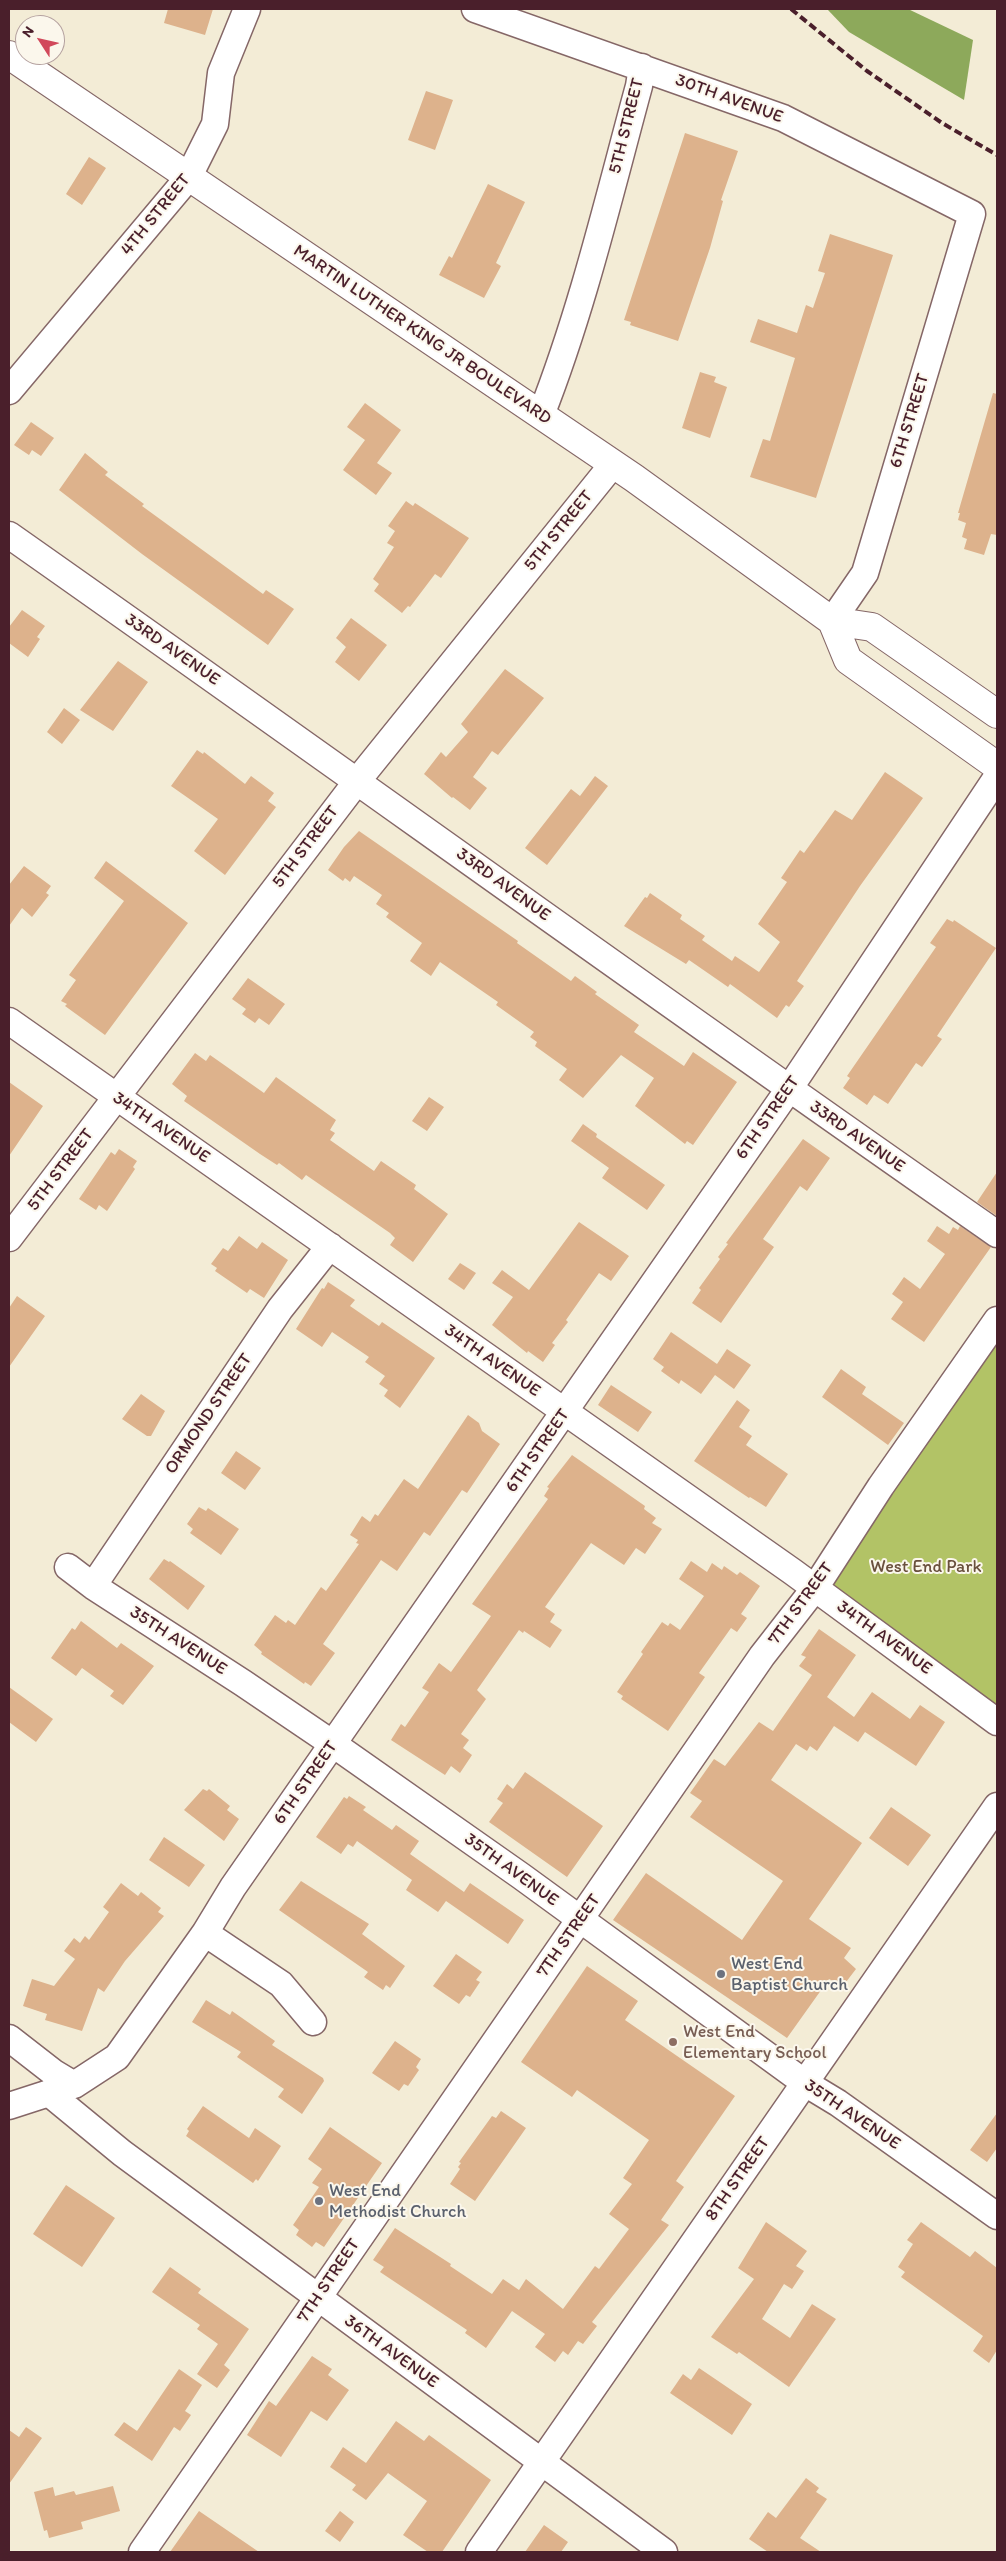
<!DOCTYPE html>
<html>
<head>
<meta charset="utf-8">
<style>
  body { margin:0 }
  #map { position:relative; width:1006px; height:2561px; overflow:hidden; background:#f3ecd6; font-family:Itim,sans-serif }
  canvas { display:block }
  .frame { position:absolute; inset:0; border:10px solid #4a1f2b; pointer-events:none }
  .north { position:absolute; left:15px; top:15px; width:50px; height:50px; box-sizing:border-box; background:#fbf7ec; border:1px solid #b4a19f; border-radius:50%; rotate:305deg; font-size:14px; font-weight:700; line-height:20px; text-align:center; color:#4a1f2b }
  .north::after { content:''; display:block; margin:auto; width:18px; height:22px; background:#d1495b; clip-path:polygon(50% 0,100% 100%,50% 72%,0 100%) }
</style>
</head>
<body>
<div id="map">
<canvas width="1006" height="2561"></canvas>
<div class="frame"></div>
<div class="north">N</div>
</div>
<script>
const context = document.querySelector('canvas').getContext('2d');
context.lineJoin = 'round';
function fill(path, color) {
  context.fillStyle = color;
  context.fill(path, 'evenodd');
}
function trace(path, color, width, dash) {
  context.strokeStyle = color;
  context.lineWidth = width;
  context.lineCap = dash ? 'butt' : 'round';
  context.setLineDash(dash || []);
  context.stroke(path);
}
function drawText(font, color, halo, rows, align = 'center') {
  context.font = font + ' Itim,sans-serif';
  context.lineWidth = 4;
  context.setLineDash([]);
  context.textBaseline = 'middle';
  context.strokeStyle = halo;
  context.fillStyle = color;
  for (const [text, x, y, turn = 0] of rows) {
    context.save();
    context.translate(x, y);
    context.rotate((+turn || 0) * Math.PI / 180);
    context.textAlign = isNaN(turn) ? turn : align;
    if (halo) context.strokeText(text, 0, 0);
    context.fillText(text, 0, 0);
    context.restore();
  }
}
const green = new Path2D(`
  M997,1335V1705L830,1583Z`);
const forest = new Path2D(`
  M827,9H908L973,40L964,100L849,32Z`);
const building = new Path2D(`
  M168,9H213L205,35L164,23Z
  M426,91L453,100L435,150L408,140Z
  M685,133L738,151L721,200L723,201L710,248L678,341L630,325L631,322L624,320Z
  M89,157L106,168L82,205L66,194Z
  M488,184L525,202L496,263L501,266L484,298L439,275L449,256L452,258Z
  M830,234L893,255L816,498L750,477L763,439L770,441L795,358L750,342L758,319L797,333L806,305L813,308L825,273L818,271Z
  M700,372L716,377L714,382L727,387L710,438L682,428Z
  M993,393L997,394V535L991,534L984,555L964,549L967,539L962,537L966,523L958,520L960,513H958Z
  M365,403L401,430L377,463L392,473L376,495L343,470L365,440L347,427Z
  M31,422L54,438L41,456L32,450L29,455L14,445Z
  M85,453L108,472L105,475L144,504L142,506L263,594L266,590L294,609L268,645L142,554L59,490Z
  M406,501L413,506L415,503L469,538L441,578L435,574L410,607L408,606L402,613L374,591L379,584L373,579L394,547L387,543L395,531L388,526Z
  M22,610L45,626L37,637L40,639L28,657L9,643V627Z
  M351,618L387,645L359,681L335,662L346,647L336,638Z
  M118,661L148,682L113,731L80,710Z
  M505,669L544,698L498,755L492,751L473,777L487,788L470,810L453,797L452,798L424,774L441,752L446,757L468,732L461,724Z
  M64,708L80,720L62,744L47,732Z
  M197,750L203,754L204,752L245,784L251,776L274,793L268,801L276,807L225,875L194,851L218,819L171,786Z
  M885,772L923,798L860,886L797,981L804,986L789,1007L786,1005L777,1018L730,984L728,987L689,960L686,964L624,926L645,897L647,898L650,893L682,915L680,919L705,936L702,940L732,961L735,956L759,972L780,942L758,924L787,882L781,878L800,850L804,853L835,810L852,820Z
  M595,776L608,786L547,865L525,848L571,789L580,796Z
  M359,831L518,941L517,943L571,981L575,976L597,992L595,994L639,1025L634,1032L684,1066L693,1052L737,1082L693,1145L687,1141L685,1144L635,1106L654,1078L621,1055L583,1098L559,1080L567,1069L535,1046L537,1042L530,1037L534,1032L496,1005L498,1002L440,962L431,976L410,961L422,943L386,917L389,913L376,904L382,895L354,876L350,882L345,878L343,881L328,870L344,847Z
  M106,861L188,923L105,1035L65,1006L67,1004L61,1001L76,980L69,975L124,901L94,878Z
  M24,866L51,886L46,893L49,895L32,917L22,908L9,926V885Z
  M947,919L953,922L954,920L996,948L937,1036L942,1039L922,1067L916,1063L888,1104L874,1095L867,1105L843,1088L850,1078L847,1076L936,947L930,943Z
  M248,978L285,1004L269,1025L259,1018L255,1023L242,1014L246,1009L232,999Z
  M195,1053L206,1061L210,1055L264,1093L276,1077L336,1120L330,1130L335,1133L330,1140L374,1171L381,1161L416,1185L414,1189L448,1214L413,1262L390,1245L395,1238L390,1233L306,1175L302,1180L279,1163L277,1165L260,1154L184,1101L187,1096L172,1084Z
  M9,1082L43,1106L9,1156Z
  M429,1097L444,1107L427,1131L412,1121Z
  M583,1124L597,1134L596,1137L665,1185L647,1210L602,1178L609,1168L571,1141Z
  M803,1139L830,1158L807,1191L800,1186L763,1239L774,1247L721,1323L692,1303L701,1290L699,1288L720,1259L718,1257L728,1244L726,1243Z
  M119,1149L137,1161L133,1167L135,1169L107,1211L99,1205L96,1210L79,1199L111,1152L115,1155Z
  M997,1172V1216L977,1202Z
  M579,1222L629,1256L611,1281L599,1273L566,1320L568,1322L552,1343L555,1345L543,1362L528,1351L527,1353L492,1325L513,1297L492,1283L502,1270L529,1290Z
  M937,1226L949,1234L953,1227L958,1230L960,1226L991,1247L924,1342L891,1319L903,1302L892,1294L904,1277L920,1289L945,1254L927,1241Z
  M239,1236L257,1249L262,1242L288,1260L264,1298L250,1289L247,1293L215,1271L217,1268L211,1264L223,1248L228,1251Z
  M460,1263L476,1273L464,1290L448,1279Z
  M328,1282L355,1300L350,1306L379,1326L382,1322L435,1358L400,1408L384,1396L388,1390L379,1384L385,1376L365,1362L369,1357L332,1332L322,1347L296,1329L322,1288L324,1289Z
  M17,1296L45,1316L9,1367V1308Z
  M671,1332L717,1364L727,1349L751,1365L734,1389L715,1375L701,1394L681,1380L679,1384L661,1371L664,1367L653,1359Z
  M841,1369L866,1387L862,1394L904,1423L888,1445L822,1397Z
  M611,1385L652,1412L638,1432L598,1405Z
  M141,1394L165,1411L151,1436H147L122,1419Z
  M737,1400L750,1410L739,1427L752,1436L746,1445L788,1474L766,1507L750,1497L749,1498L694,1461Z
  M468,1415L479,1423L482,1431L500,1444L467,1493L462,1490L430,1536L424,1532L397,1571L381,1560L323,1644L335,1653L311,1686L305,1682L304,1684L261,1654L262,1652L254,1645L275,1615L286,1623L288,1620L295,1625L321,1587L326,1591L359,1544L356,1543L358,1540L350,1535L362,1516L370,1522L375,1514L378,1516L404,1479L418,1489Z
  M236,1451L261,1468L245,1490L221,1473Z
  M572,1455L645,1506L644,1509L656,1518L652,1523L662,1529L645,1554L636,1548L624,1565L591,1543L545,1607L555,1614L550,1622L562,1630L550,1648L524,1631L523,1633L519,1630L477,1690L486,1699L461,1734L469,1740L463,1748L472,1755L460,1773L451,1766L445,1775L391,1740L401,1724L405,1727L429,1692L422,1688L439,1663L451,1672L491,1616L472,1604L548,1499L544,1496L549,1488L547,1487Z
  M199,1507L206,1511L208,1508L239,1529L221,1555L190,1533L193,1529L187,1524Z
  M164,1559L169,1562L170,1561L205,1586L188,1610L149,1579Z
  M691,1561L707,1572L712,1563L722,1570L724,1566L737,1575L740,1572L760,1586L741,1614L747,1618L737,1632L731,1628L699,1673L705,1677L668,1731L621,1699L623,1696L617,1692L643,1654L641,1652L662,1622L668,1626L670,1623L680,1630L704,1596L679,1579Z
  M81,1621L117,1648L121,1643L154,1666L123,1705L110,1696L114,1691L82,1668L76,1676L51,1658L72,1628L75,1630Z
  M819,1629L856,1655L827,1697L854,1717L872,1692L910,1719L920,1705L945,1722L916,1766L865,1732L858,1742L834,1726L817,1751L810,1746L807,1751L796,1744L771,1780L862,1843L809,1919L851,1948L844,1958L856,1969L843,1986L829,1979L787,2038L613,1920L646,1873L742,1940L783,1881L690,1817L702,1801L690,1793L714,1759L725,1766L759,1722L773,1731L812,1675L799,1666L806,1657L801,1655Z
  M9,1687L53,1719L36,1742L9,1722Z
  M525,1772L603,1826L567,1877L489,1822L503,1803L497,1799L507,1784L513,1789Z
  M203,1789L207,1791L209,1789L230,1806L227,1810L239,1819L224,1841L184,1810Z
  M349,1796L366,1807L363,1810L392,1830L396,1825L419,1841L410,1854L464,1892L470,1883L524,1920L508,1944L446,1901L438,1912L406,1890L412,1880L357,1841L353,1847L348,1844L341,1854L316,1837L344,1797L347,1799Z
  M891,1807L931,1835L908,1866L869,1838Z
  M164,1837L205,1865L189,1887L149,1860Z
  M301,1881L369,1924L362,1934L405,1966L390,1988L386,1985L383,1990L364,1977L368,1972L279,1910Z
  M121,1883L138,1896L141,1892L161,1908L158,1912L164,1916L125,1961L104,1992L98,1988L82,2031L45,2020L47,2014L23,2006L32,1979L54,1986L75,1959L64,1951L74,1938L80,1943L85,1936L89,1940L109,1912L103,1907Z
  M456,1954L482,1972L476,1980L480,1982L470,1997L466,1995L459,2004L433,1986Z
  M587,1966L638,2001L625,2020L735,2096L676,2181L684,2187L661,2220L669,2225L592,2322L597,2326L583,2344L578,2341L568,2355L563,2351L555,2362L535,2347L545,2334L512,2311L486,2348L465,2333L467,2330L380,2272L384,2267L373,2260L395,2228L451,2264L450,2266L492,2294L503,2279L519,2290L526,2279L563,2309L595,2266L599,2269L629,2229L609,2214L632,2184L623,2178L649,2140L577,2090L572,2097L521,2062Z
  M206,2000L230,2015L232,2011L275,2041L272,2045L323,2078L324,2081L302,2114L278,2097L284,2089L237,2057L241,2052L192,2022Z
  M395,2041L421,2059L416,2067L419,2070L408,2086L404,2084L399,2091L372,2073Z
  M203,2106L249,2138L255,2128L281,2146L258,2181L256,2179L253,2183L186,2136L189,2131L187,2129Z
  M501,2111L526,2128L475,2201L450,2184L460,2169L458,2167L461,2163L459,2162L492,2116L496,2118Z
  M997,2113V2148L987,2162L970,2150Z
  M330,2127L382,2163L324,2247L316,2242L312,2247L296,2235L299,2230L293,2225L319,2187L312,2183L322,2169L308,2159Z
  M66,2185L115,2218L82,2267L33,2234Z
  M766,2222L807,2251L796,2266L804,2271L792,2289L784,2284L762,2319L790,2338L812,2304L836,2319L789,2387L739,2352L737,2354L711,2337L754,2279L738,2268Z
  M921,2222L970,2257L975,2251L997,2268V2350L989,2363L973,2351L983,2336L901,2277L905,2272L898,2267L913,2244L907,2240Z
  M170,2267L201,2289L198,2293L249,2329L224,2365L230,2370L217,2388L197,2374L218,2344L197,2329L200,2325L152,2292Z
  M312,2356L332,2369L328,2375L349,2390L327,2421L311,2411L281,2457L247,2435L269,2401L276,2406Z
  M699,2368L752,2404L732,2435L670,2393L683,2374L691,2380Z
  M179,2369L202,2385L185,2411L191,2415L180,2431L174,2427L152,2461L114,2435L124,2422L137,2431Z
  M396,2421L424,2441L429,2435L491,2480L442,2552H428L403,2535L427,2501L388,2473L366,2500L352,2490L356,2485L330,2467L343,2447L366,2463Z
  M26,2427L42,2438L9,2484V2430L19,2437Z
  M806,2478L819,2488L816,2492L827,2499L800,2538L821,2552H768L749,2539L768,2512L776,2518Z
  M113,2486L120,2511L81,2522L83,2529L49,2538L47,2530L44,2531L34,2492L53,2487L55,2496L74,2491L76,2495Z
  M199,2511L259,2552H170Z
  M340,2511L354,2522L340,2542L325,2531Z
  M544,2525L568,2542L561,2552H525Z`);
const minor = new Path2D(`
  M475,9L783,118L972,214L865,573L832,621
  M9,391L188,178L215,124L221,73L247,9
  M541,415C583,308 609,196 639,86L642,67
  M9,535C339,767 666,1004 997,1234
  M9,1021L793,1572L997,1722
  M9,1238L358,780L613,464
  M68,1567L93,1586L243,1683L333,1744L521,1876L805,2083L838,2103L997,2216
  M93,1586L280,1309L330,1246
  M205,1933L281,1984L313,2022
  M9,2038L54,2073L74,2085
  M49,2093L122,2153L664,2552
  M9,2106L74,2085L117,2057L205,1933L233,1887L789,1089L997,777
  M142,2552L762,1656L815,1588L881,1486L997,1320
  M479,2552L997,1806`);
const major = new Path2D(`
  M9,55L634,478L832,621L872,627L997,714
  M832,621L848,660L997,766`);
const rail = new Path2D(`
  M791,9L867,71L942,123L997,155`);
const markers = [
  [721,1974,5,"#6b7280"],
  [673,2042,5,"#8d6e63"],
  [319,2201,5,"#6b7280"]
];
const streetNames = [
  ["30TH AVENUE",729,99,20],
  ["5TH STREET",627,126,-76],
  ["4TH STREET",156,215,-51],
  ["MARTIN LUTHER KING JR BOULEVARD",422,335,34],
  ["6TH STREET",910,421,-73],
  ["5TH STREET",559,531,-51],
  ["33RD AVENUE",172,650,35],
  ["5TH STREET",306,847,-53],
  ["33RD AVENUE",503,885,36],
  ["6TH STREET",768,1118,-55],
  ["34TH AVENUE",161,1128,34],
  ["33RD AVENUE",857,1137,35],
  ["5TH STREET",61,1170,-53],
  ["34TH AVENUE",492,1361,35],
  ["ORMOND STREET",209,1414,-56],
  ["6TH STREET",538,1451,-55],
  ["7TH STREET",801,1604,-54],
  ["34TH AVENUE",884,1638,36],
  ["35TH AVENUE",178,1641,33],
  ["6TH STREET",306,1783,-55],
  ["35TH AVENUE",511,1870,36],
  ["7TH STREET",569,1936,-55],
  ["35TH AVENUE",852,2115,34],
  ["8TH STREET",738,2179,-55],
  ["7TH STREET",329,2281,-56],
  ["36TH AVENUE",391,2352,36]
];
const parkNames = [
  ["West End Park",926,1567]
];
const worshipNames = [
  ["West End",731,1964],
  ["Baptist Church",731,1985],
  ["West End",329,2191],
  ["Methodist Church",329,2212]
];
const educationNames = [
  ["West End",683,2032],
  ["Elementary School",683,2053]
];
fill(green, '#b2c366');
fill(forest, '#8da95b');
fill(building, '#ddb28c');
trace(minor, '#856767', 29);
trace(major, '#856767', 30);
trace(minor, '#fff', 26);
trace(major, '#fff', 28);
trace(rail, '#4a1f2b', 4, [8, 4]);
for (const [x, y, r, color] of markers) {
  const dot = new Path2D();
  dot.arc(x, y, r, 0, 2 * Math.PI);
  context.fillStyle = color;
  context.fill(dot);
  trace(dot, '#fbf7ec', 2);
}
drawText('18px', '#4a1f2b', '#fbf7ec', streetNames);
drawText('18px', '#69503d', '#fbf7ec', parkNames);
drawText('18px', '#5b616d', '#fbf7ec', worshipNames, 'left');
drawText('18px', '#785e54', '#fbf7ec', educationNames, 'left');
</script>
</body>
</html>
